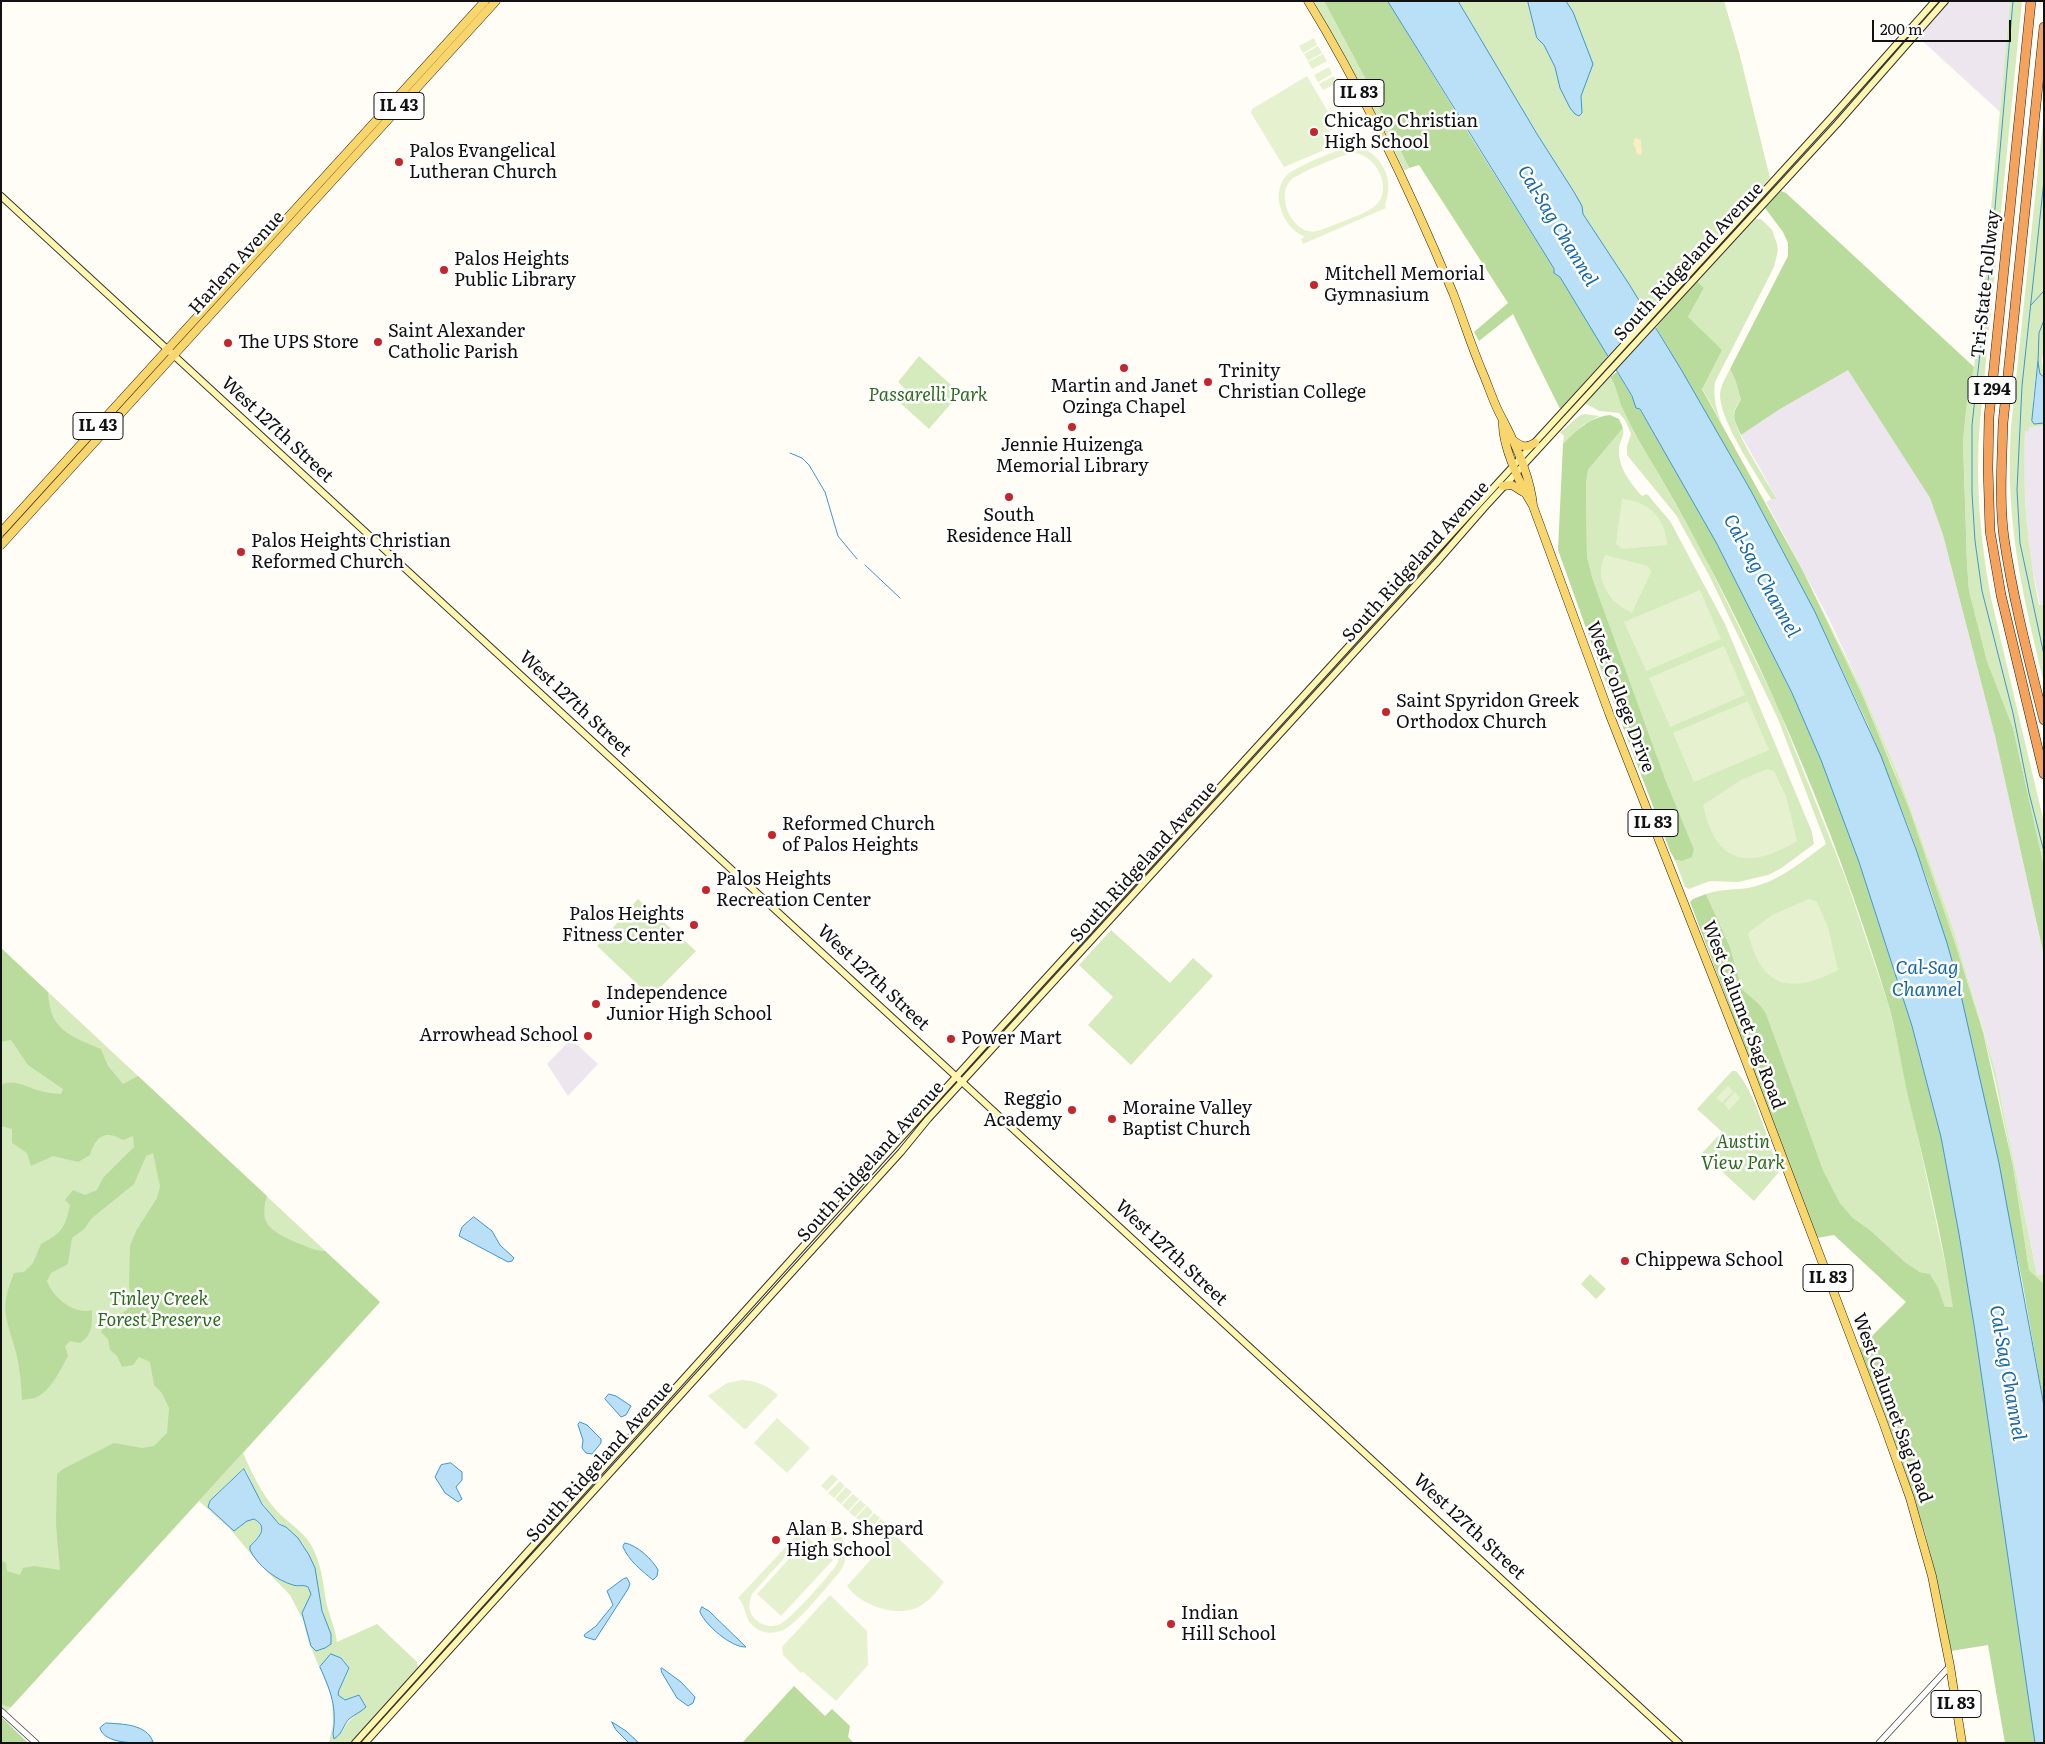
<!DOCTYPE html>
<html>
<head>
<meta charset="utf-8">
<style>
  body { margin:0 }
  #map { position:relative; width:2045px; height:1744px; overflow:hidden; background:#fffdf5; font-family:Literata,serif }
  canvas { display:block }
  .frame { position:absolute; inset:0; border:2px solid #111; pointer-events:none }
  .scale { position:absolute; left:1872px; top:20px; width:139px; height:22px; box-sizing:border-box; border:2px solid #111; border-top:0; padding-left:6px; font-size:15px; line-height:18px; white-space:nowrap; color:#111; -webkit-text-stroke:4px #fff; paint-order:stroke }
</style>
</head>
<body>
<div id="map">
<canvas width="2045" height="1744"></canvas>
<div class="frame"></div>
<div class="scale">200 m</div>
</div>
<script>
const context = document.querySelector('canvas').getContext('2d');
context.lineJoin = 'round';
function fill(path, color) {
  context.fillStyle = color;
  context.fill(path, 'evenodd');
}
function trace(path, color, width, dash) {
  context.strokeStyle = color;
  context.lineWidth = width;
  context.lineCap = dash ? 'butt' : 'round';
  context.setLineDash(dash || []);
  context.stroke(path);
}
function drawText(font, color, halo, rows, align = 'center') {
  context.font = font + ' Literata,serif';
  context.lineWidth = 5;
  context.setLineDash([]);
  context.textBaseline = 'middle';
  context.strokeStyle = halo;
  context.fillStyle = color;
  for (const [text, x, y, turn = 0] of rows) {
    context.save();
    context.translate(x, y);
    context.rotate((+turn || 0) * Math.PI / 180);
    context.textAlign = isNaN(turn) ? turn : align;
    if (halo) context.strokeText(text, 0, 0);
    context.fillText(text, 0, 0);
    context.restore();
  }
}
const industrial = new Path2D(`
  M1949,1H2010L2000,112L1918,37Z
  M1848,369L1930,498L1943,535L1995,736L2044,956V1274L2037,1275L2002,1104L1987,1042L1952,925L1900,779L1861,688L1829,619L1766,502L1771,499H1777L1741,435L1780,409Z
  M2044,426V610H2041L2028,548L2023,467L2025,431L2029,427Z
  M571,1039L598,1064L568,1096L547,1064Z`);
const green = new Path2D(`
  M1314,1H1324L1365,78L1409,168L1404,171L1387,135Z
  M1458,1H1724L1739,52L1770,178L1647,313L1583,214L1574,192L1537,134Z
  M2010,1H2022L1980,421C1975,480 1980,539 1991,598L2044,823V866L2013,728L1987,661L1969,591L1967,564L1963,441L1967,402L1974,367L1987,252Z
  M2044,112V349L2042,361L2044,377L2040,374L2038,362L2033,401L2034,424L2044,423V426L2029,427V431H2025C2022,491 2027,547 2039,605H2043L2044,608V683C2022,593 2005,521 2011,427Z
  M1755,219H1761L1772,230L1777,244L1778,250L1774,267L1715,382C1713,398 1716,409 1722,424L1702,388L1688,317L1704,288L1697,281Z
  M919,356L960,393L929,429L897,400L906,390L898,382Z
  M1730,369L1735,379L1741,400C1737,405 1733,410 1734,417C1736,434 1767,482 1777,499H1771C1757,475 1719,420 1720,394C1721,385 1726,377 1730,369Z
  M1610,377C1617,387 1619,402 1625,414L1703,553L1777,705L1846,879L1888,1003L1895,1031L1952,1295L1954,1307H1945L1938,1287L1930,1274L1920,1272L1905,1262L1870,1230L1853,1218L1840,1203L1823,1170L1759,1004L1742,989L1730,947L1706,894C1720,889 1733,890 1748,888C1777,883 1803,861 1826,844L1778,719L1710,577L1676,515L1627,455V446L1631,434L1625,420L1619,413L1599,411L1585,403Z
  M1584,414L1599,416L1583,425L1563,444L1564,436L1560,432C1569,427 1574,417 1584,414Z
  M1623,428C1625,435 1620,441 1619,447C1617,466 1630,483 1642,496L1647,494L1670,521L1725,624L1812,832L1814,844L1780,869L1768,875L1738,882L1710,881L1689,889L1685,887L1675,860L1682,861L1694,849L1666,781L1593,580L1587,557L1586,483L1588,470Z
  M1803,571L1861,688L1900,779L1952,925L1995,1070L2037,1275L2044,1274V1284L2029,1270L2013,1166L1995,1079L1983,1032L1955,943L1894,771L1864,699Z
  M638,899L696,951L651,997L597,946Z
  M1111,930L1170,983L1193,958L1213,976L1131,1065L1088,1025L1113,997L1079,965Z
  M1,948L380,1302L243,1453C252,1473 261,1493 276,1510C285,1520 298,1528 307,1539C321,1558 322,1578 326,1601C329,1615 335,1627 337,1642L377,1624L417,1662L418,1668L415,1671L350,1743H329L333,1724L332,1697L309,1643L303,1620L290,1595L256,1560L230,1529L199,1501L2,1717L28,1743H1ZM243,1469L246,1470L258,1497L276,1521L286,1527L303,1544L315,1568L322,1611L331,1634L311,1646L302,1613L311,1594L310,1590L304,1585C279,1587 261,1566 250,1546L259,1537L262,1528L257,1520C248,1516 242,1524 236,1530L210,1510V1501ZM341,1657L349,1668V1670L339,1690L338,1695L345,1700L359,1695L365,1704C358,1715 348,1718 343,1731L333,1735C337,1707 331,1692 320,1667Z
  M1732,1071H1736C1756,1093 1769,1144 1779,1172L1754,1201L1702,1153L1722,1132L1697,1109Z
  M1590,1274L1606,1289L1596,1299L1581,1284Z`);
const forest = new Path2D(`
  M1324,1H1388L1389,3L1466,129L1554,269V273L1560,277L1608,356L1560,409L1513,314L1479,341L1474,332L1508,303L1419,165L1409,168L1365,78Z
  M1781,191L1786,193L1974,367L1967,402L1963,441L1967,564L1969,591L1987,661L2013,728L2044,866V956L1995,736L1943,535L1930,498L1848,370L1780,409L1741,435C1734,419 1730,415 1741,400L1735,379L1730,369L1788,256V243L1783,232L1765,208Z
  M1697,281L1704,288L1688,317L1722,350L1702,389L1803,571L1864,699L1909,809L1955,943L1983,1032L2013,1166L2029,1270L2044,1284V1406L2022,1280L1958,982L1932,894L1908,826L1867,723L1815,612L1751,491L1656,327Z
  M1617,372L1675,468L1717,544L1792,693L1821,760L1859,862L1912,1026L1941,1137L1959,1234L1975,1331L2035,1743H2005L1988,1645L1951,1651C1942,1606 1934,1561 1920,1517C1903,1460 1881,1405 1859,1349L1906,1302L1834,1235L1817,1238L1690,902L1693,899L1706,894L1730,947L1742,989L1759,1004L1766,1014L1823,1170L1840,1203L1853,1218L1870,1230L1905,1262L1920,1272L1930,1274L1938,1287L1945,1307H1953C1942,1236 1925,1166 1908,1096C1901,1065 1897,1034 1888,1003C1832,818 1754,638 1657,471C1645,451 1633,431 1623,410C1618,399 1617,387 1610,377Z
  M1610,415L1619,419L1623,428L1588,470L1586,483L1587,557L1593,580L1666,781L1694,849L1692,857L1682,861L1675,860L1670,851L1596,656L1558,550L1563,444C1577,430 1590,417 1610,415Z
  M1,948L48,992C50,1031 69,1035 101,1049L108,1066L123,1084L138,1076L267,1196C258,1224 271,1231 295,1242C306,1246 314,1251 325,1251L380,1302L11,1707L5,1706L1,1703V1560L6,1563L7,1571L20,1575L23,1568L34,1566L60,1570L56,1525L57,1474L63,1469L114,1443L142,1448L154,1446L167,1433L169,1408L162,1393L154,1385L150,1362L139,1357L133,1365L122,1367L117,1356L110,1350L108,1339L101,1332L106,1322L127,1310L132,1296L129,1287L130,1246L136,1231L157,1198L160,1186L153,1153L146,1156L134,1184L92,1218L84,1229L72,1238L68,1264L51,1273L47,1281C53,1298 74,1315 92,1310C92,1324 93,1335 80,1343L70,1341L65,1346L68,1356C61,1369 50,1392 35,1398C31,1399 26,1399 22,1400C21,1383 20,1366 15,1349C5,1314 0,1308 14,1273L24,1272L33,1263L41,1244C62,1233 65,1228 70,1205L65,1200L73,1190L85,1195L97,1190L103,1178L134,1147L133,1136L123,1140C105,1129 95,1137 90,1155L78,1162L53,1156L31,1166L27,1153L12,1143V1129L1,1126V1085C15,1078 27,1088 41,1091C47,1093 54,1093 61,1094L63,1089L28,1065L11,1040L1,1042Z
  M794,1686L825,1716L832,1709L850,1726L848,1737L854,1743H742Z
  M1,1717L28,1743H1Z`);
const sand = new Path2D(`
  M1635,138L1641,140L1642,153L1640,155L1636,153V149L1633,144Z`);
const pitch = new Path2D(`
  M1314,38L1317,45L1303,53L1299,46Z
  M1318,46L1322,53L1308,61L1304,54Z
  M1323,54L1327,61L1312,69L1308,62Z
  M1329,67L1332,74L1318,82L1314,75Z
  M1307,76L1330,115L1329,148L1284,167L1251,113L1252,109Z
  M1334,76L1337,83L1323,90L1319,84Z
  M1366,139L1368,145L1362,148C1380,155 1391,175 1388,193C1387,200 1384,203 1386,208L1303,244L1301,239L1305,237C1293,232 1284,221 1281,209C1277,198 1278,185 1286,176C1296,165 1350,146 1366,139ZM1352,153C1375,152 1395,190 1375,206C1364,215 1340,222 1326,228C1320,230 1315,233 1308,231C1290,227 1277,196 1290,181C1296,174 1341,155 1352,153Z
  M1622,499C1648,501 1666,518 1667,545L1622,549L1616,544Z
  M1605,555L1648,566L1651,572L1632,613C1610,603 1593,580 1605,555Z
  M1700,590L1721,639L1646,671L1624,622Z
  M1724,646L1745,695L1670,727L1649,678Z
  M1748,701L1769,750L1694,782L1673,733Z
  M1767,769L1774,771L1786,796L1797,841C1748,870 1716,865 1703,805L1741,780Z
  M1809,899L1817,902L1828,927L1838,970C1791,995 1761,988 1748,933L1772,915Z
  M1728,1086L1733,1091L1722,1103L1716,1098Z
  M1735,1092L1740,1098L1729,1110L1724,1104Z
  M742,1380C756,1381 767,1385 778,1395L746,1429L743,1428L708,1396L727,1383Z
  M777,1418L810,1448L787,1473L754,1443Z
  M832,1474L838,1479L827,1491L821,1486Z
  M840,1481L845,1486L834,1498L828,1493Z
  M846,1487L852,1492L841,1504L835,1499Z
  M853,1494L859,1499L848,1511L842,1505Z
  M860,1500L866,1505L855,1517L849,1512Z
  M867,1506L873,1512L862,1524L856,1518Z
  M874,1513L880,1518L869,1530L863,1525Z
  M881,1519L887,1524L876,1536L870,1531Z
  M810,1521C816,1527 820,1525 828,1527C848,1534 851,1557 839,1573C827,1586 800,1621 785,1629C774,1635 761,1634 752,1625C744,1617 746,1605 738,1598ZM817,1532C834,1534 843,1548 837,1564C829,1576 791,1619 780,1624C772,1628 762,1626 755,1619C748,1612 748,1603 752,1594L802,1538L808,1534Z
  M891,1537H897L944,1582C938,1590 931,1599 922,1605C900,1619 862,1607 847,1586Z
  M808,1538L833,1560L781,1616L757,1594Z
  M830,1595L867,1631L868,1665L836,1701L803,1672L801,1673L783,1655L782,1647Z`);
const water = new Path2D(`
  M1388,1H1458L1537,134L1574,192L1582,206L1583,214L1629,284L1682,371L1751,491L1815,612L1881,756L1917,852L1947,943L1958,982L1999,1163L2044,1406V1743H2035L1975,1331L1959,1234L1941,1137L1912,1026L1859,862L1821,760L1792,693L1717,544L1640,409L1636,408L1632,396L1560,277L1554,273V269Z
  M1528,1H1566L1573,12L1593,64L1581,96L1582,113L1579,116L1575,114L1570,108L1560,88L1555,67L1544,45L1537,38Z
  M2038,362L2040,374L2044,377V423L2034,424L2032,421Z
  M474,1217L492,1231L500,1245L514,1258L512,1261L508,1262L459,1236L462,1227Z
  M609,1394L616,1396L631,1406L626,1415L621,1417L605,1399Z
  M580,1422L587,1425L601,1439V1443L592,1454L586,1453L582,1448L583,1440L578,1425Z
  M451,1463L462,1472V1480L456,1487L462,1499L458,1502L445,1493L435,1477L441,1465Z
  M244,1469L262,1504L279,1524L286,1527L298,1538L309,1555L315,1568L322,1611L331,1634V1644L325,1648L316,1651L311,1646L302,1613L311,1594L308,1587C302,1584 298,1587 293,1585C276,1580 258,1566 250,1550V1546C259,1538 269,1527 254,1519L247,1521L234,1531L208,1507L210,1501Z
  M625,1543C637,1545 653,1560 658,1570L657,1576L653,1580C641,1570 629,1561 623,1547Z
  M627,1578L630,1584L628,1589L597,1637L595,1640L585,1637L584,1635L596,1626L613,1605L607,1591L623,1579Z
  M702,1607L709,1611L746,1647C732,1648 705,1625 700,1612Z
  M331,1654L341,1658L349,1668L339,1690L338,1695L345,1700L359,1695L366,1707C361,1712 355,1714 349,1719C343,1725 344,1732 334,1739L333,1734C337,1707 331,1692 320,1667Z
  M662,1668L681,1682L695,1697L693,1703L688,1706L677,1698L662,1673L661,1669Z
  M612,1722L626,1731L639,1743H629L616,1730Z
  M106,1723C122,1724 147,1724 153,1742C138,1744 103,1744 100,1728Z`);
const pier = new Path2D(`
  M1649,311L1658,325L1614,372L1606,358Z`);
const stream = new Path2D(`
  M2013,1L1991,254L1972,425V493L1975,541L1982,591L2013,713L2029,793L2044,852
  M2044,180L2022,386L2017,490L2020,543L2044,655
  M2031,305L2044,291
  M2038,362L2039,333L2044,320
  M790,453L802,458L809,465L825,492L838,536L857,559
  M865,565L900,598`);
const tertiary = new Path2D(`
  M1,1711L36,1743
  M1879,1743L1950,1666`);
const secondary = new Path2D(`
  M1,196L1679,1743
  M355,1743L991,1038L1831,118L1935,1
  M365,1743L901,1152L928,1119L1436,563L1484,508L1837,124L1945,1`);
const primary = new Path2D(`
  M1308,1C1365,94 1411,193 1453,293C1463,319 1471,345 1482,371C1489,387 1494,405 1503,420C1516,445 1530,476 1533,505
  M1503,420C1501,444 1520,485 1533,506L1609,713L1744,1056L1883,1422L1910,1498L1932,1576L1950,1666L1962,1743
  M1514,441C1522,447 1526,448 1535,443
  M1503,486L1512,485L1523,492
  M1,532L485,1
  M1,545L496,1`);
const motorway = new Path2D(`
  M2031,1L1989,417L1988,468L1990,531L2001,595L2044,774
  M2044,27L2003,423C2002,461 1999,500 2004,538C2013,599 2029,660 2044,720`);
const markers = [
  [1314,132,5,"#c4262e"],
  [399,162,5,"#c4262e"],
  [444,270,5,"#c4262e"],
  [1314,285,5,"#c4262e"],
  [378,342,5,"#c4262e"],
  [228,343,5,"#c4262e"],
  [1124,368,5,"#c4262e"],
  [1208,382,5,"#c4262e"],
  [1072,427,5,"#c4262e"],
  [1009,497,5,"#c4262e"],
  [241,552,5,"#c4262e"],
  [1386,712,5,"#c4262e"],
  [772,835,5,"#c4262e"],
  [706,890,5,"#c4262e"],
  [694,925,5,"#c4262e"],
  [596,1004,5,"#c4262e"],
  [588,1036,5,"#c4262e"],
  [951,1039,5,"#c4262e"],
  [1072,1110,5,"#c4262e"],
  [1112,1119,5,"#c4262e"],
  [1625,1261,5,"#c4262e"],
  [776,1540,5,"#c4262e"],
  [1171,1624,5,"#c4262e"]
];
const shields = [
  [1359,93,50],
  [399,106,50],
  [1992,390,48],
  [98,426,50],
  [1653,823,50],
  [1828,1278,50],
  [1956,1704,50]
];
const shieldNames = [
  ["IL 83",1359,93],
  ["IL 43",399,106],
  ["I 294",1992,390],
  ["IL 43",98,426],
  ["IL 83",1653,823],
  ["IL 83",1828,1278],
  ["IL 83",1956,1704]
];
const poiNames = [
  ["Chicago Christian",1324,122],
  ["High School",1324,143],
  ["Palos Evangelical",409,152],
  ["Lutheran Church",409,173],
  ["Palos Heights",454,260],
  ["Public Library",454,281],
  ["Mitchell Memorial",1324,275],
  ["Gymnasium",1324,296],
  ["Saint Alexander",388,332],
  ["Catholic Parish",388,353],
  ["The UPS Store",238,343],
  ["Trinity",1218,372],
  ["Christian College",1218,393],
  ["Martin and Janet",1124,387,"center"],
  ["Ozinga Chapel",1124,408,"center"],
  ["Jennie Huizenga",1072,446,"center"],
  ["Memorial Library",1072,467,"center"],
  ["South",1009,516,"center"],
  ["Residence Hall",1009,537,"center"],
  ["Palos Heights Christian",251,542],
  ["Reformed Church",251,563],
  ["Saint Spyridon Greek",1396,702],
  ["Orthodox Church",1396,723],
  ["Reformed Church",782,825],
  ["of Palos Heights",782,846],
  ["Palos Heights",716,880],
  ["Recreation Center",716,901],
  ["Palos Heights",684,915,"right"],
  ["Fitness Center",684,936,"right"],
  ["Independence",606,994],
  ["Junior High School",606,1015],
  ["Arrowhead School",578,1036,"right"],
  ["Power Mart",961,1039],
  ["Reggio",1062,1100,"right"],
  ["Academy",1062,1121,"right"],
  ["Moraine Valley",1122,1109],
  ["Baptist Church",1122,1130],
  ["Chippewa School",1635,1261],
  ["Alan B. Shepard",786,1530],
  ["High School",786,1551],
  ["Indian",1181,1614],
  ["Hill School",1181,1635]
];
const streetNames = [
  ["South Ridgeland Avenue",1689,262,-47],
  ["Harlem Avenue",237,263,-48],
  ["Tri-State Tollway",1986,284,-84],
  ["West 127th Street",277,430,43],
  ["South Ridgeland Avenue",1416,562,-48],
  ["West College Drive",1620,697,69],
  ["West 127th Street",575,704,43],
  ["South Ridgeland Avenue",1144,862,-48],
  ["West 127th Street",873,978,43],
  ["West Calumet Sag Road",1743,1015,69],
  ["South Ridgeland Avenue",871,1162,-48],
  ["West 127th Street",1171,1253,43],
  ["West Calumet Sag Road",1892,1408,70],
  ["South Ridgeland Avenue",600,1462,-48],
  ["West 127th Street",1469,1527,43]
];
const parkNames = [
  ["Passarelli Park",928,396],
  ["Austin",1743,1143],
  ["View Park",1743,1164],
  ["Tinley Creek",159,1300],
  ["Forest Preserve",159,1321]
];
const waterNames = [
  ["Cal-Sag Channel",1557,226,59],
  ["Cal-Sag Channel",1761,576,61],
  ["Cal-Sag",1927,968],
  ["Channel",1927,990],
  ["Cal-Sag Channel",2007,1373,80]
];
fill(industrial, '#eee6ef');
fill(green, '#d5ebbd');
fill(forest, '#b9dc9c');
fill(sand, '#fbeec1');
fill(pitch, '#e6f2cf');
fill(water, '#b9e0f7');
trace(water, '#3f96cf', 1);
fill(pier, '#fffdf5');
trace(stream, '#3f96cf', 1);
trace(tertiary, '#444', 7);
trace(secondary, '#333', 8);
trace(primary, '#222', 9);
trace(motorway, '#222', 10);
trace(tertiary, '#fff', 5.5);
trace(secondary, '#fff6b0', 6);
trace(primary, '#f9d66b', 8);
trace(motorway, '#f5a25d', 9);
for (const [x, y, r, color] of markers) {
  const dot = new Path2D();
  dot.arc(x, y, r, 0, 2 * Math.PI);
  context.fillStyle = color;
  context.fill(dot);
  trace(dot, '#fff', 2);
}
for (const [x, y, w] of shields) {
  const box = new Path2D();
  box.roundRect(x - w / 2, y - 13.5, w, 27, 4);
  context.fillStyle = '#fff';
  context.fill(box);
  trace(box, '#111', 1);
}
drawText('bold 16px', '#111', null, shieldNames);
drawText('18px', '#111', '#fff', poiNames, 'left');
drawText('18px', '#111', '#fff', streetNames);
drawText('italic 18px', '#2f6b1f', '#fff', parkNames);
drawText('italic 19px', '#1768a6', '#fff', waterNames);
</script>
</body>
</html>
